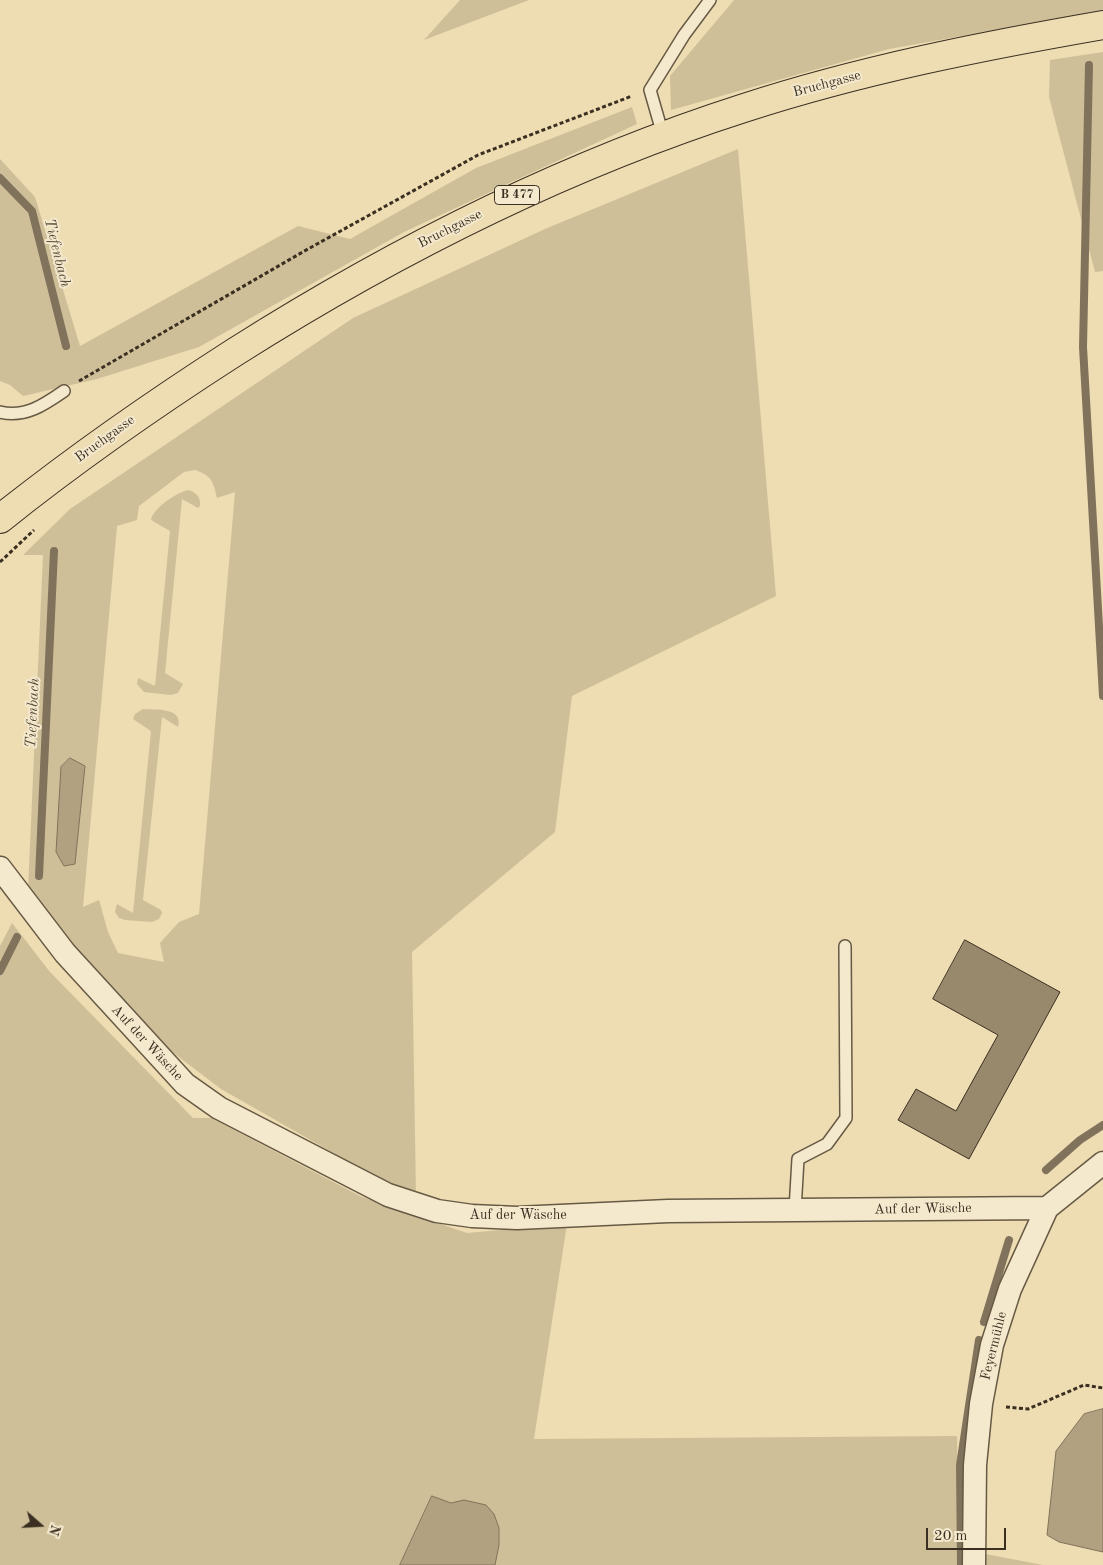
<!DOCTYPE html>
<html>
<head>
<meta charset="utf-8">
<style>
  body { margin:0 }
  #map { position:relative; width:1103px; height:1565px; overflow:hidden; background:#eedcb2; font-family:"Old Standard TT",serif }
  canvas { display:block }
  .north { position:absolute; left:15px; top:1500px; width:50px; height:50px; -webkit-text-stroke:4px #f4e8cd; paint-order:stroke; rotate:109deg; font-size:14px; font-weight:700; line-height:20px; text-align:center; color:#3a2f21 }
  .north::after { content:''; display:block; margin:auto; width:18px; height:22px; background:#3a2f21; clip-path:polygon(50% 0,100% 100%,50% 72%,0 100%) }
  .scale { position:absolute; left:926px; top:1528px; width:80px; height:22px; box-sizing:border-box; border:2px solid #3a2f21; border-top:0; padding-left:6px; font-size:15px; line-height:18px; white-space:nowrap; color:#3a2f21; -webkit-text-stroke:4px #f4e8cd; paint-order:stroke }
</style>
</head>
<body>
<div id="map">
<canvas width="1103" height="1565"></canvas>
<div class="north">N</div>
<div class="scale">20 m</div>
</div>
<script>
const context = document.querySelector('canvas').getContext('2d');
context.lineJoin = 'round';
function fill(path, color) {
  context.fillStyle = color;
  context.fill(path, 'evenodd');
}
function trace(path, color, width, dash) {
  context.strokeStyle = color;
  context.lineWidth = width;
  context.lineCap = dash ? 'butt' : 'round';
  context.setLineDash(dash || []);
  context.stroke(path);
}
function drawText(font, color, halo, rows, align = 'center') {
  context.font = font + ' "Old Standard TT",serif';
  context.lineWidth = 4;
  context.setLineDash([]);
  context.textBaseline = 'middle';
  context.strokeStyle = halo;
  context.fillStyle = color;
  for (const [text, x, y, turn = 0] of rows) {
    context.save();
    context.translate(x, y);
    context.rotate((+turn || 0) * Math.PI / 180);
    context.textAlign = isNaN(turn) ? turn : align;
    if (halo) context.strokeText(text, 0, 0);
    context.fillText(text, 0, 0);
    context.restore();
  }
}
const green = new Path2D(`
  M460,0H529L424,40Z
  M734,0H1103V11L889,49L671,110L670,76Z
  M1103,52V271L1095,272L1049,97L1050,60Z
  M632,107L637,124L404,232L199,347L97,379L23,396L10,385L0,381V159L35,197L80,346L298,226L350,239L476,168Z
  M738,149L776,596L572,696L555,832L412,952L416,1196L393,1187L221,1089L142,1029L44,915L28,889L43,555H23L70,509L353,318L545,229ZM195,470C212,476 213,481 217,498L235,492L199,914L179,922L160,943L164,962L118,953L108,932L99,900L83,907L117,526L137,520L139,506L184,472Z
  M189,490C197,493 201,498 200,506L198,508L182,499L165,673L183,684L178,693L171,695L144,692L137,684L138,678L155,686L170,531L151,520C153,508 177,492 189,490Z
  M143,709C155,710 184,707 178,727L162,717L143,900L161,910L162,913L159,919L152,922L125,920L119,918L115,912L117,904L133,913L151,731L133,719L135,714Z
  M12,923L50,972L193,1118H211L362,1197L467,1233L567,1224L534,1439L957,1436L959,1565H0V946Z
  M980,1553L1043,1565H981Z`);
const water = new Path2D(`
  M70,758L85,766L75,864L64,866L56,852L61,767Z
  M1103,1409V1552L1059,1542L1047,1535L1056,1451L1084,1414Z
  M432,1496L451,1503L464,1500L486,1505L494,1514L499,1528V1545L495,1565H400Z`);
const stream = new Path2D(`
  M1089,65L1083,347L1103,696
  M0,178L32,211L66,346
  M39,876L54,551
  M0,971L17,937
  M1046,1170L1080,1140L1103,1125
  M984,1322L1009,1240
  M961,1565L960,1465L979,1340`);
const building = new Path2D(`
  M965,940L1060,992L969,1159L898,1120L916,1089L956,1111L998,1035L933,999Z`);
const path = new Path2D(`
  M79,381L308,249L478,155L632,96
  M0,562L34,530
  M1006,1407L1028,1409L1084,1385L1103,1388`);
const service = new Path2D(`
  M663,135L650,90L684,35L710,0
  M0,412C25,418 44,405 64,391
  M795,1210L798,1159L827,1144L846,1118L845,946`);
const minor = new Path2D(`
  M0,868L65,953L185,1084L219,1108L388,1195L437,1211L472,1216L517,1218L668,1211L1047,1208
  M974,1565L975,1465L981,1404L992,1345L1010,1289L1047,1208L1103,1163`);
const primary = new Path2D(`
  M0,519C75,459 154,404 235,352C396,250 563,166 744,108C861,70 982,46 1103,25`);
const shields = [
  [517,195,45]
];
const shieldNames = [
  ["B 477",517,195]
];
const streetNames = [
  ["Bruchgasse",827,84,-15],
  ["Bruchgasse",450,229,-27],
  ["Bruchgasse",105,439,-36],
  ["Auf der Wäsche",147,1043,47],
  ["Auf der Wäsche",923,1209,-1],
  ["Auf der Wäsche",518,1215],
  ["Feyermühle",994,1346,-76]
];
const waterNames = [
  ["Tiefenbach",57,253,76],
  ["Tiefenbach",33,713,-87]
];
fill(green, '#cfbf99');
fill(water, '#b1a181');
trace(water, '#81735b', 1);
trace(stream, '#81735b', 8);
fill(building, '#98896c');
trace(building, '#3a2f21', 1);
trace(service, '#675a45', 14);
trace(minor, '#675a45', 25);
trace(primary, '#3a2f21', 30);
trace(path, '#3a2f21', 3, [4, 2.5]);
trace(service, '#f4e8cd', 11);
trace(minor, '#f4e8cd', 22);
trace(primary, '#eedcb2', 28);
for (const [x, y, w] of shields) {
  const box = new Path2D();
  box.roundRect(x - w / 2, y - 9.5, w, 19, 4);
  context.fillStyle = '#f4e8cd';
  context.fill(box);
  trace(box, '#3a2f21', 1);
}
drawText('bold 12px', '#3a2f21', null, shieldNames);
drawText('14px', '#3a2f21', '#f4e8cd', streetNames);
drawText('italic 15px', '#584c39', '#f4e8cd', waterNames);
</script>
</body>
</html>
